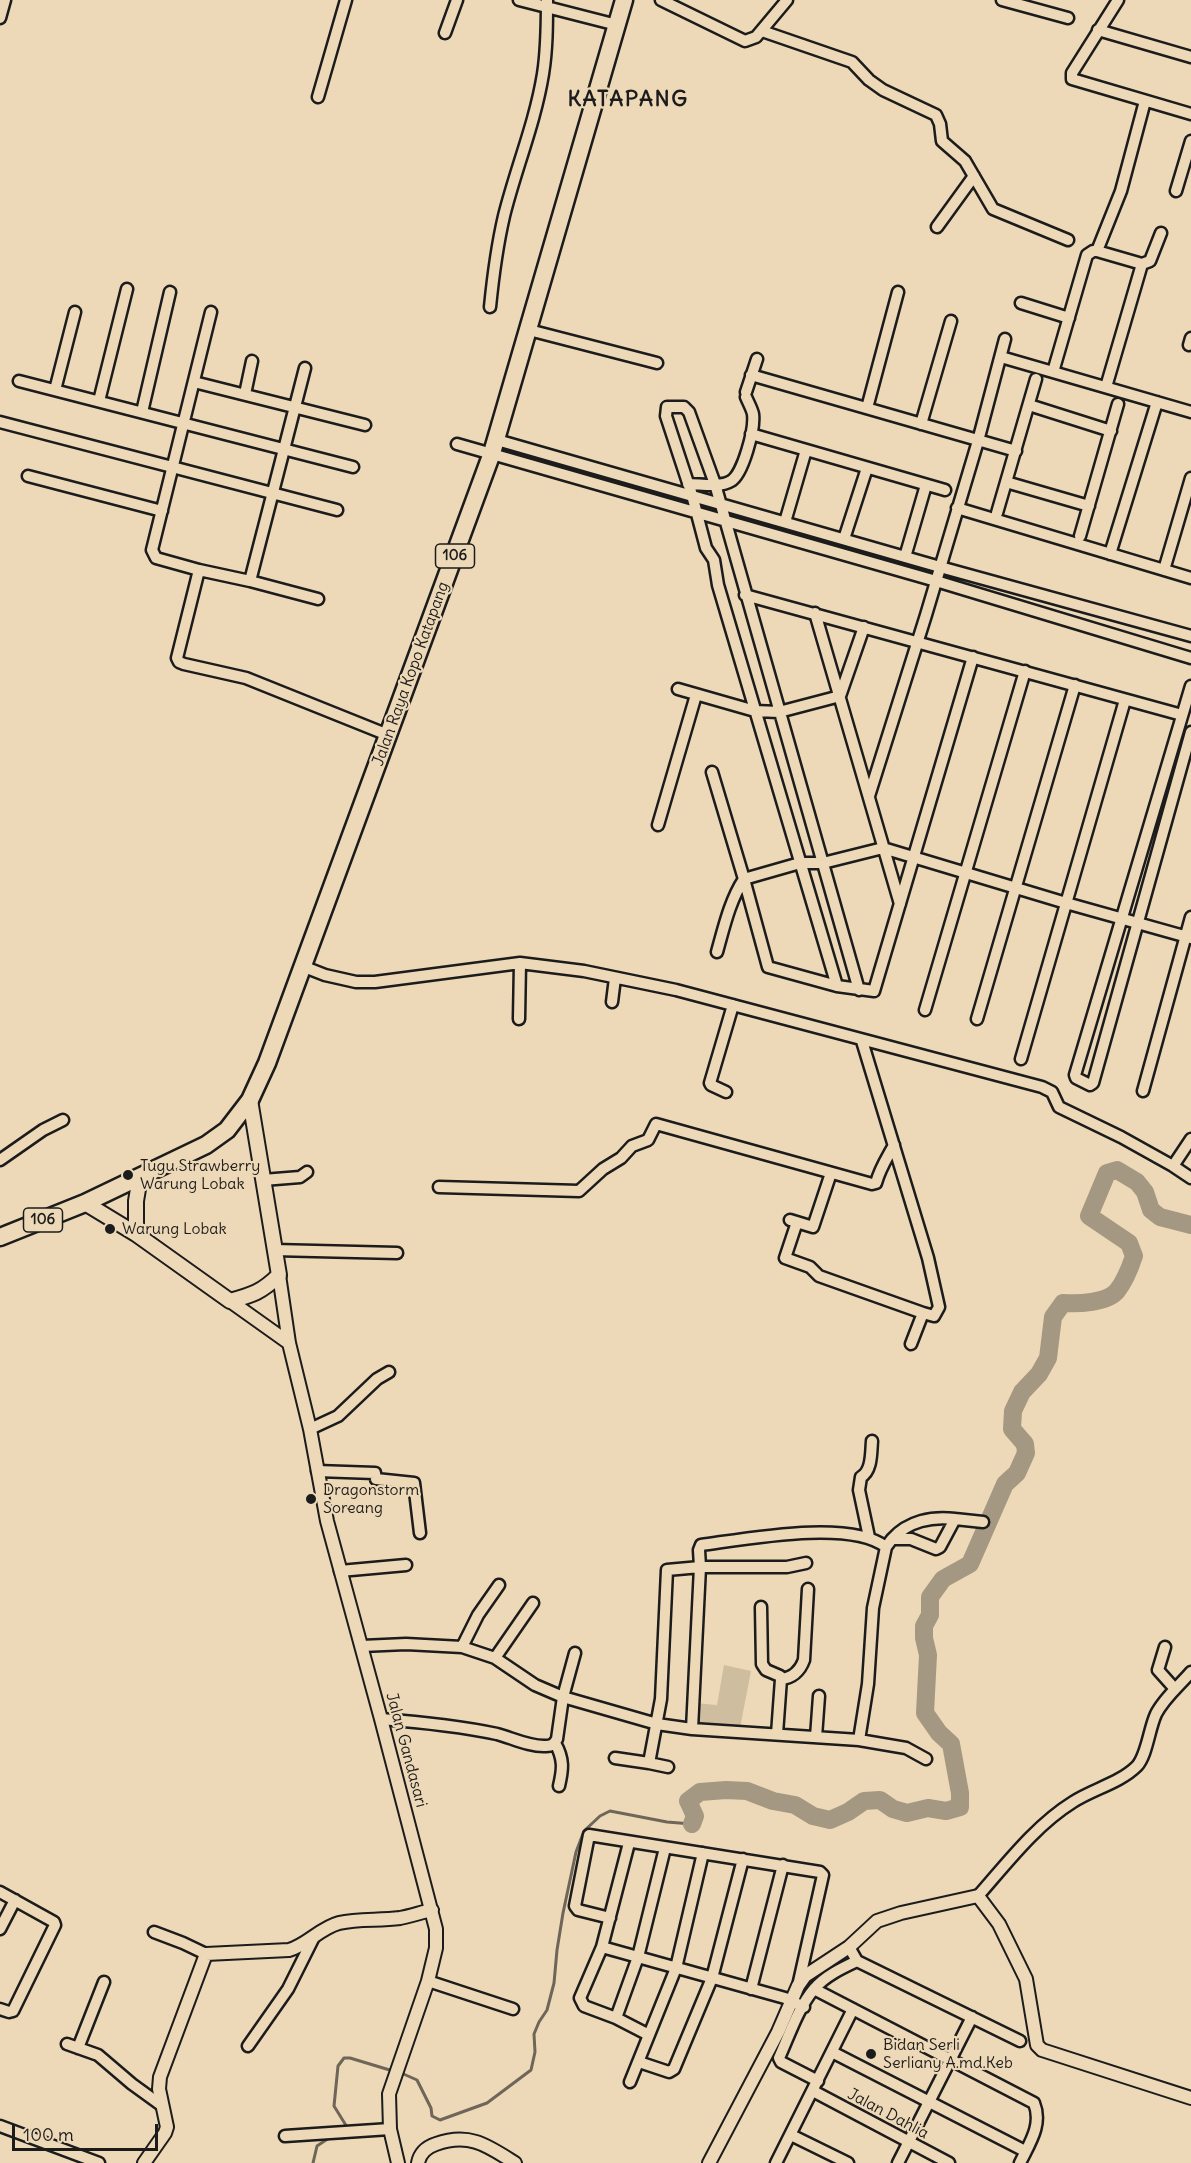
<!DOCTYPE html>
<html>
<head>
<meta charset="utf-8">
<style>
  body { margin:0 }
  #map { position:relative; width:1191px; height:2163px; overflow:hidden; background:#edd9b7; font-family:Delius,sans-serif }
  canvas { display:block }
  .scale { position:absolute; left:12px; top:2124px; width:146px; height:27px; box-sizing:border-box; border:3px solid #1c1c1c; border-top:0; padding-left:8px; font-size:18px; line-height:21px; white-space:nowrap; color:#1c1c1c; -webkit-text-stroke:4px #edd9b7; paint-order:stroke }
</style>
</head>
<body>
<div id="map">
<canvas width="1191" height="2163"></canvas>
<div class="scale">100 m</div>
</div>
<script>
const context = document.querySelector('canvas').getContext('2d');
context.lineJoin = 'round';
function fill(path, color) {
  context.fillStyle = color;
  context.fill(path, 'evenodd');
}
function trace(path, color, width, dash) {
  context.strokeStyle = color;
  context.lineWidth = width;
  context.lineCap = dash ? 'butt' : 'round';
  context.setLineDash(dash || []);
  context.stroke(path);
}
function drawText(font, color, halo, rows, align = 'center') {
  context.font = font + ' Delius,sans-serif';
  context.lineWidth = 4.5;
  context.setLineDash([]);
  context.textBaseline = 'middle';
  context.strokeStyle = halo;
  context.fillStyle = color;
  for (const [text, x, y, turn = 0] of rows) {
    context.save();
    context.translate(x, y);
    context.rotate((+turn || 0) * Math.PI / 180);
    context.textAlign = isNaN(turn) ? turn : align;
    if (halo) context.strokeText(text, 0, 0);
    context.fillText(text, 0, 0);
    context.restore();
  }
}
const green = new Path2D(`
  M724,1665L751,1671L740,1728L696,1722L694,1703L717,1705Z`);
const stream = new Path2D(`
  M399,2072L417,2080L431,2108L432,2116L440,2120L487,2103L531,2070L535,2052L534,2034L539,2022L547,2010L554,1983L557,1950L563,1913L576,1852L584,1831L600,1816L610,1811L667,1822L692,1824
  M347,2129V2127L334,2106L338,2066L344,2058H350L393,2071
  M313,2163L317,2146L329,2138H344L345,2136`);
const river = new Path2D(`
  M692,1824L695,1816L688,1801L700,1792L726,1790L747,1791L773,1801L795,1805L813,1816L830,1820L848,1812L864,1801L880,1800L893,1809L907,1813L928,1808L946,1811L960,1807V1793L951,1744L939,1733L925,1713L928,1655L924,1638V1626L930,1615V1597L943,1579L970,1564L1005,1484L1017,1473L1026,1453L1025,1444L1012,1429L1013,1411L1022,1392L1039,1374L1048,1358L1053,1317L1063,1303C1078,1304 1107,1303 1117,1291C1125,1281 1130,1268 1134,1256L1129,1243L1089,1216L1107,1173L1117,1170L1137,1182L1145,1192L1151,1210L1160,1217L1191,1225`);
const minor = new Path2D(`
  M519,0L617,25
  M661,0L745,41L756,37L787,0
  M1002,0L1068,18
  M1118,0L1072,73V79L1191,114
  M0,18L5,0
  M1098,30L1191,57
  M762,31L852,62L869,80L883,90L936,115L940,124L942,141L965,161L993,209L1068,240
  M445,33L457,0
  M318,97L346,0
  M1176,191L1191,141
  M937,227L974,176
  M1097,251L1121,191L1145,101
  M1021,303L1069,318
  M490,307C493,277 497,246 504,216C516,168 535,123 543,74C547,49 547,25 547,0
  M529,330L657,363
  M1189,345L1191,338
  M1001,357L1191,412
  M305,368L250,581L199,570L177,658L179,662L184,664L246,678L388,735
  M1053,372L1087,255L1093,251H1097L1142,264
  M751,375L1016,451
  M19,381L353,467
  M194,382L365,425
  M1106,387L1142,264L1150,261L1161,233
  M55,390L75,312
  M746,392L757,359
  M245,394L252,361
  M99,401L127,289
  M1029,405L1111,431
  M867,408L898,292
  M142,412L170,292
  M0,422L337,510
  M921,424L951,321
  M751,434L945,490
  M497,440L940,567L1191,636
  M457,444L936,581L1191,658
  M28,476L162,511
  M1006,482L1089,506
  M688,484C701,484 720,488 731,481C743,474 755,429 753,414C752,409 748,402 746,397
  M957,508L1191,578
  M997,513L1036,379
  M785,522L806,450
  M1080,536L1118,404
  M844,539L867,468
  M1110,554L1157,402
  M905,557L926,485
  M199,570L156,558L152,550L211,312
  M1164,570L1191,478
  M250,581L318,599
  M745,595L1182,715
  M815,613L900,904
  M1191,686L1075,1075L1076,1078L1090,1085L1093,1083L1191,732
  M678,689L755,711L779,712L840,696L864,627
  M712,772L744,879L768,967L837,986L874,991L973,657
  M869,796L926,615L978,441L1005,339
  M658,825L696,695
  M717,952C724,927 730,900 744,879L800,863H823L883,848L1066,903L1191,938
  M302,966L325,975L356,982H375L520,963L584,971L676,990L1042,1087L1052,1092L1059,1107L1121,1137L1173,1166L1191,1178
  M837,986L718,585L714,560L706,548L692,495L666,416L667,407H684L689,412L715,484L859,990
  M612,1002L615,978
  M925,1010L1025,671
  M519,1019L520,963
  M977,1019L1075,685
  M862,1041L928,1258L939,1307L934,1316L923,1313
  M1021,1059L1125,700
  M1143,1091L1191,917
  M726,1092L711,1085L710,1083L733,1005
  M0,1160L43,1130L63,1120
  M1173,1166L1191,1139
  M263,1180L300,1177L307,1172
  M439,1187L579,1191L603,1169L621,1158L632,1146L648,1140L656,1124L872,1184L876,1183C880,1168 887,1158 894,1145
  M790,1220L813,1227L831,1173
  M797,1222L785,1258L810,1267L819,1276L923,1313L911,1344
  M274,1250L397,1253
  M310,1429L338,1416L377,1379L389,1372
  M317,1471L375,1473L376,1479L414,1483L420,1533
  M869,1537L859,1490L861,1477C872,1471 871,1453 872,1441
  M892,1539C908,1521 932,1516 955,1519
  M340,1571L406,1565
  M761,1607L762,1664L766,1670L780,1676L781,1679L777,1734
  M362,1646L406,1644L462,1647L495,1658L535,1685L563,1697L575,1653
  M462,1647L478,1615L499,1585
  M1165,1647L1158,1670L1175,1689
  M495,1658L533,1603
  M781,1679C792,1678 800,1671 804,1660L808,1589
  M381,1719C420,1722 459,1726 497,1734C512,1738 530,1747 546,1746C552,1746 554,1744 557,1739L563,1697L657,1724L692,1729L859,1740L868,1684L873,1608L886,1547L892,1539H911L936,1549L940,1547L955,1519L983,1522
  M692,1729L700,1567L699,1550L701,1545C746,1539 850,1519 886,1547
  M816,1737L819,1696
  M859,1740L906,1748L926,1759
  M555,1743C564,1759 563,1769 559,1786
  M615,1758L649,1763L661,1699L667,1570L700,1567H787L806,1563
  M649,1763L668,1767
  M629,1843L602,1947L580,1998L584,2006L616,2018L649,2035
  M0,1892L54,1922L55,1925L13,2011L9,2012L0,2009
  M978,1896C1007,1863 1036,1825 1073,1802C1093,1789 1120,1783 1137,1766C1147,1755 1149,1729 1156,1714C1164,1698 1179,1686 1191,1672
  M610,1918L578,1910L575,1906L589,1835L820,1872L823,1875L798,1986
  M0,1929L15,1900
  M154,1932L183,1943L206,1954
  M602,1947L785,1998L804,2007
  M849,1947L857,1961L1020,2041
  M428,1981L513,2009
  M751,1989L783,1865
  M814,1989L1034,2103C1043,2125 1029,2144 1020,2163
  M616,2018L638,1957L665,1848
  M67,2044L98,2055L132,2084L161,2105
  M248,2046L288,1989L314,1937
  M78,2048L104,1982
  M832,2052L1025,2151
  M639,2062L669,2072L674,2069L712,1978L743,1859
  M818,2081L781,2062L779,2058C789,2036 798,2008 814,1989C825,1976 842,1968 857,1961
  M630,2082L676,1968L703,1853
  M813,2091L949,2163
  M0,2126L99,2163
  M791,2135L848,2163
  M285,2136L390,2129
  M776,2163L853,2009
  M898,2163L972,2017`);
const tertiary = new Path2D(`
  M279,1275L289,1343L310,1429L327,1521L381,1719L436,1929V1948L428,1981L389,2094L390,2129L398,2163
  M230,1301L289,1343
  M144,2163L165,2133L167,2127L159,2089L160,2077L206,1954L289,1950C307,1945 320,1928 339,1923C359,1918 379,1921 400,1918C411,1916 422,1912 432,1910
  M418,2163C420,2152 427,2147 436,2144C470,2132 488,2146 515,2163
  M709,2163L778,2032L798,1986L805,1976L849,1947L877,1921L901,1913L978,1896L999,1924L1026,1979L1037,2045L1042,2050L1191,2098`);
const secondary = new Path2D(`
  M85,1203L136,1234L230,1301C252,1295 262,1292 279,1275L250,1100
  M136,1234V1201L140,1177`);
const primary = new Path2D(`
  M0,1237L85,1203L206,1145L227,1130L250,1100L267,1063L492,453L624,0`);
const markers = [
  [128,1175,6,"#1c1c1c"],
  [110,1229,6,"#1c1c1c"],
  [311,1499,6,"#1c1c1c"],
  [871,2054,6,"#1c1c1c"]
];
const shields = [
  [455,556,39],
  [43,1220,39]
];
const shieldNames = [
  ["106",455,556],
  ["106",43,1220]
];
const streetNames = [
  ["Jalan Raya Kopo Katapang",411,674,-70],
  ["Jalan Gandasari",406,1750,75],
  ["Jalan Dahlia",888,2114,28]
];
const poiNames = [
  ["Tugu Strawberry",140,1166],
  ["Warung Lobak",140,1184],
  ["Warung Lobak",122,1229],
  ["Dragonstorm",323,1490],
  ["Soreang",323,1508],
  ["Bidan Serli",883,2045],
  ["Serliany A.md.Keb",883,2063]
];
const districtNames = [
  ["KATAPANG",628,100]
];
fill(green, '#cfbda0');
trace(stream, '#6e6659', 3);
trace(river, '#a59882', 18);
trace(minor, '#1c1c1c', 15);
trace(tertiary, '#1c1c1c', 16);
trace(secondary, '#1c1c1c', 18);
trace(primary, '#1c1c1c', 21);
trace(minor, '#edd9b7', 10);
trace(tertiary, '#edd9b7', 12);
trace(secondary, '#edd9b7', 14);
trace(primary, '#edd9b7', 16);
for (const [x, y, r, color] of markers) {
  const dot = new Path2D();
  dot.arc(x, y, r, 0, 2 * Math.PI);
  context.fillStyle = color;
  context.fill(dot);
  trace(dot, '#edd9b7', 2);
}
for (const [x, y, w] of shields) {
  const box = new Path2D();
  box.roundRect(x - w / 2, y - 12, w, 24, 4.5);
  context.fillStyle = '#edd9b7';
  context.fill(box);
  trace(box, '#1c1c1c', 1.5);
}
drawText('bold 15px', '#1c1c1c', null, shieldNames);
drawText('16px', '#1c1c1c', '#edd9b7', streetNames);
drawText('16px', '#1c1c1c', '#edd9b7', poiNames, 'left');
context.letterSpacing = '1.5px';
drawText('bold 22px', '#1c1c1c', '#edd9b7', districtNames);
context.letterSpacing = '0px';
</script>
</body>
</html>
